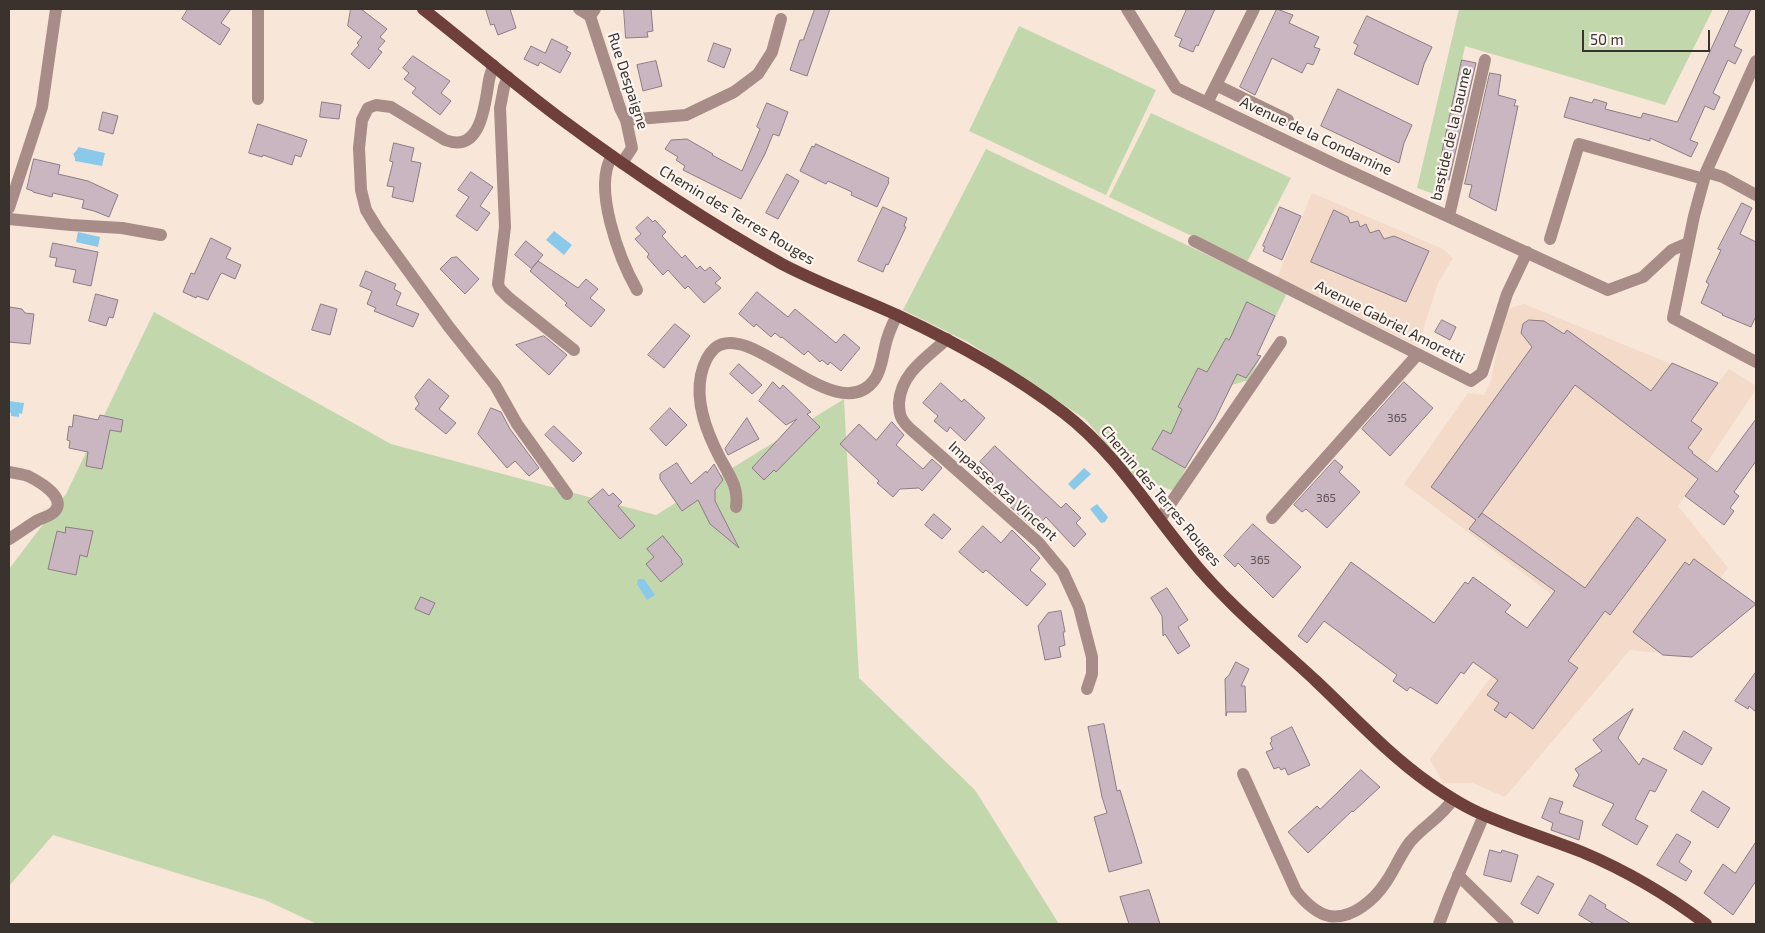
<!DOCTYPE html>
<html>
<head>
<meta charset="utf-8">
<style>
  body { margin:0 }
  #map { position:relative; width:1765px; height:933px; overflow:hidden; background:#f8e6d9; font-family:"Exo 2",sans-serif }
  canvas { display:block }
  .frame { position:absolute; inset:0; border:10px solid #39322d; pointer-events:none }
  .scale { position:absolute; left:1582px; top:30px; width:128px; height:22px; box-sizing:border-box; border:2px solid #39322d; border-top:0; padding-left:6px; font-size:15px; line-height:18px; white-space:nowrap; color:#39322d; -webkit-text-stroke:4px #fdf5f0; paint-order:stroke }
</style>
</head>
<body>
<div id="map">
<canvas width="1765" height="933"></canvas>
<div class="frame"></div>
<div class="scale">50 m</div>
</div>
<script>
const context = document.querySelector('canvas').getContext('2d');
context.lineJoin = 'round';
function fill(path, color) {
  context.fillStyle = color;
  context.fill(path, 'evenodd');
}
function trace(path, color, width, dash) {
  context.strokeStyle = color;
  context.lineWidth = width;
  context.lineCap = dash ? 'butt' : 'round';
  context.setLineDash(dash || []);
  context.stroke(path);
}
function drawText(font, color, halo, rows, align = 'center') {
  context.font = font + ' "Exo 2",sans-serif';
  context.lineWidth = 4.5;
  context.setLineDash([]);
  context.textBaseline = 'middle';
  context.strokeStyle = halo;
  context.fillStyle = color;
  for (const [text, x, y, turn = 0] of rows) {
    context.save();
    context.translate(x, y);
    context.rotate((+turn || 0) * Math.PI / 180);
    context.textAlign = isNaN(turn) ? turn : align;
    if (halo) context.strokeText(text, 0, 0);
    context.fillText(text, 0, 0);
    context.restore();
  }
}
const built = new Path2D(`
  M1312,193L1443,249L1453,258L1438,283L1418,346L1277,278Z
  M1524,304L1718,383L1729,369L1756,386V389L1678,506L1728,568L1719,579L1756,604L1692,657L1630,650L1505,797L1473,783H1443L1430,759L1552,595L1404,484L1468,393L1484,395L1491,380L1503,320L1510,308Z`);
const green = new Path2D(`
  M1459,9H1713L1665,105L1465,46L1434,194L1417,188Z
  M1019,26L1156,90L1106,195L969,131Z
  M1151,113L1291,178L1247,262L1109,197Z
  M986,149L1287,293L1257,354L1261,356L1249,380L1232,385C1214,421 1192,455 1174,491L1134,476L1085,419L968,342L903,310Z
  M154,312L391,444L656,515L844,399L859,678L975,790L1059,924H317L265,900L53,835L9,886V569L66,494Z`);
const water = new Path2D(`
  M78,147L105,153L102,166L75,161V158L73,154L77,150Z
  M554,231L572,245L564,255L546,240Z
  M78,232L100,237L98,247L76,242Z
  M9,401L24,403L22,414L19,413V417L11,416V413L9,412Z
  M1084,468L1091,474L1074,490L1068,484Z
  M1097,504L1108,517L1105,522L1101,523L1090,509Z
  M638,579H644L655,595L647,600L637,584Z`);
const building = new Path2D(`
  M188,9H231L221,23L230,29L220,45L182,19Z
  M351,9H361L387,29L380,37L385,41L378,49L382,52L369,69L351,54L359,45L357,43L362,37L348,26Z
  M486,9H510L516,28L498,35L494,24L491,25Z
  M624,9H651L653,31L647,32L648,37L626,38Z
  M815,9H830L807,76L790,70L800,40H803Z
  M1187,9H1215L1198,46L1196,45L1193,52L1179,46L1182,39L1175,36Z
  M1277,9L1293,15L1289,23L1319,37L1314,47L1320,49L1313,65L1307,63L1302,73L1272,58L1255,95L1240,87Z
  M1730,9H1751L1734,46L1742,50L1735,64L1728,60L1713,93L1720,97L1714,110L1705,106L1690,140L1698,143L1691,157L1650,138V141L1564,117L1570,97L1592,103L1594,99L1607,103L1605,109L1641,118L1643,113L1677,122Z
  M1367,16L1432,47L1424,64L1418,85L1354,54L1358,45L1354,43Z
  M552,39L568,47L566,50L571,53L560,73L540,62L538,66L524,59L531,46L545,53Z
  M714,43L731,49L724,68L708,61Z
  M413,56L450,81L441,93L451,101L440,115L412,93L416,88L404,79L409,73L403,68Z
  M1462,60L1476,63L1449,180L1437,177Z
  M656,61L662,86L643,91L637,65Z
  M1490,73L1501,75L1498,95L1516,100L1514,106H1518L1496,211L1469,197L1472,185L1465,184Z
  M1338,89L1412,125L1404,143L1399,163L1321,126Z
  M322,102L341,105L339,119L320,117Z
  M767,103L788,112L779,136L773,134L765,154L741,199L683,170L685,166L676,160L678,157L665,149L671,140L687,139L713,154L712,155L742,171L760,129L757,127Z
  M103,112L118,116L113,134L99,130Z
  M258,124L307,140L301,157L295,155L292,165L263,155L262,157L249,153Z
  M394,143L414,148L411,161L421,163L413,202L392,197L394,187L387,186L393,162L390,161Z
  M816,144L889,178L888,181L889,182L877,207L851,195L852,192L828,181L826,184L800,171L812,146L814,147Z
  M34,159L60,165L58,174L88,181L118,195L109,217L94,211L82,208L84,200L53,193L52,197L33,192V191L27,189Z
  M471,172L493,187L480,206L490,213L477,231L456,216L469,197L458,190Z
  M787,174L799,181L778,219L766,213Z
  M1742,203L1752,208L1740,234L1756,242V316L1751,327L1722,315L1723,314L1701,303L1709,284L1706,282L1721,250L1718,249Z
  M883,207L907,218L904,226L906,227L888,265L886,264L883,272L858,261Z
  M1280,207L1301,216L1282,260L1263,251L1265,247L1263,246Z
  M1334,210L1348,217L1350,223L1358,221L1360,227L1366,224L1370,233L1379,230L1384,239L1394,236L1429,251L1406,302L1311,262Z
  M648,217L653,222L655,220L666,232L662,236L682,258L685,255L697,269L700,266L705,271L710,267L721,278L715,283L721,288L704,303L688,286L685,289L668,270L663,275L647,257L649,254L635,239L641,234L636,228Z
  M211,238L231,248L226,258L241,265L235,279L222,273L220,275L208,300L197,296L196,298L183,292L191,273L194,274Z
  M526,241L543,255L532,268L538,261L578,288L586,279L598,289L590,298L605,310L591,327L565,305L567,303L530,271L532,269L515,255Z
  M53,243L98,252L91,286L73,282L76,270L55,266L57,258L50,257Z
  M457,257L479,279L465,294L440,269L451,258Z
  M366,271L396,284L394,289L401,293L396,305L419,314L413,327L374,311L376,308L367,304L372,291L360,286Z
  M757,292L788,317L795,309L836,343L844,334L860,348L841,371L830,362L828,365L822,360L820,362L808,351L804,355L782,337L781,338L775,333L771,337L756,324L754,327L739,314Z
  M96,294L118,300L113,318L109,317L106,326L89,321Z
  M1247,302L1275,316L1257,355L1261,356L1246,378L1237,374L1215,419L1185,468L1152,449L1163,430L1171,434L1182,409L1178,407L1198,368L1207,372L1226,338L1229,340Z
  M321,304L337,309L330,335L312,330Z
  M10,307L22,309L25,313L34,314L30,344L9,342Z
  M1442,320L1456,327L1450,340L1435,332Z
  M1529,320L1544,321L1564,334L1567,330L1651,391L1672,363L1718,383L1691,421L1702,429L1688,448L1693,452L1692,453L1717,472L1756,419V461L1734,492L1739,496L1730,508L1734,511L1724,525L1685,496L1698,479L1575,385L1478,518L1482,513L1585,588L1637,517L1666,540L1610,615L1605,611L1568,661L1578,668L1533,729L1510,712L1506,718L1494,710L1499,703L1487,695L1498,680L1473,662L1464,674L1461,672L1437,704L1410,687L1407,691L1393,681L1397,675L1324,621L1307,643L1298,636L1351,562L1434,623L1465,582L1468,584L1473,577L1511,605L1505,612L1527,628L1555,591L1469,529L1476,520L1431,487L1532,347L1521,333L1523,324Z
  M675,324L690,336L664,368L648,355Z
  M544,336L567,355L549,375L516,345Z
  M739,364L762,385L752,394L730,374Z
  M429,379L449,396L439,409L456,423L446,434L415,409L419,404L415,397Z
  M773,382L780,389L783,385L811,412L807,414L820,427L776,472L774,470L764,480L752,468L797,419L786,425L759,401Z
  M1404,382L1433,408L1390,456L1362,429Z
  M941,383L962,402L964,399L985,418L965,441L950,427L947,432L934,421L938,416L923,403Z
  M491,408L501,412L510,429L539,468L529,476L515,461L507,468L478,434Z
  M670,408L687,425L666,446L650,429Z
  M74,415L98,420L100,415L123,420L121,432L110,430L102,469L86,466L88,452L69,448L70,441L67,440L69,426L72,427Z
  M747,418L759,439L728,455L725,449Z
  M892,422L904,435L896,445L923,469L932,459L942,468L922,491L919,488L900,489L893,497L877,483L879,481L840,444L859,424L876,440Z
  M554,426L582,453L573,462L545,435Z
  M995,446L1061,508L1066,503L1081,518L1076,523L1086,534L1074,547L1046,517L1035,529L984,483L993,474L980,462Z
  M1335,460L1343,467L1339,472L1360,492L1327,528L1306,509L1302,512L1294,505Z
  M677,463L691,484L706,471L707,473L714,464L723,480L715,490V501L739,548L710,524L698,500L682,511L660,479V474Z
  M603,489L609,496L613,493L622,502L618,506L635,526L620,539L588,502Z
  M934,514L951,529L942,539L925,525Z
  M1253,524L1301,567L1273,598L1238,563L1235,567L1224,556Z
  M983,526L1001,543L1012,530L1040,558L1030,570L1046,584L1027,606L986,570L983,573L959,552Z
  M66,527L93,531L87,557L80,555L76,575L48,569L57,531L65,533Z
  M663,536L682,560L681,562L683,564L661,582L646,564L654,557L647,549Z
  M1694,559L1756,604L1692,657L1663,655L1633,632L1685,562L1689,565Z
  M1167,588L1188,620L1178,627L1190,646L1178,654L1165,634L1163,636L1162,616L1151,598Z
  M421,597L435,603L429,615L415,609Z
  M1061,611L1065,632H1063L1065,645L1059,647L1061,657L1045,660L1038,626L1048,613Z
  M1236,662L1249,669L1241,686H1245L1246,712H1227L1226,716L1225,679L1229,675Z
  M1756,672V712L1749,706L1748,709L1735,701Z
  M1633,709L1618,738L1639,765L1643,758L1667,770L1655,792L1650,790L1635,819L1648,826L1637,845L1602,825L1614,804L1573,786L1579,775L1575,769L1602,751L1593,740Z
  M1104,724L1117,791L1120,790L1142,863L1109,872L1094,817L1107,813L1102,797L1088,727Z
  M1292,727L1310,765L1288,775L1285,768L1281,770L1279,767L1274,769L1266,752L1273,749L1270,743L1272,741L1271,738Z
  M1684,731L1712,748L1702,765L1674,749Z
  M1361,770L1380,787L1353,812L1352,811L1308,853L1288,832L1317,806L1320,809Z
  M1703,791L1730,808L1718,828L1691,811Z
  M1550,798L1563,802L1559,813L1583,821L1579,840L1551,830L1553,823L1542,818Z
  M1677,834L1691,842L1679,862L1692,871L1686,881L1657,865Z
  M1756,842V881L1733,915L1704,893L1723,864L1735,873Z
  M1490,850L1501,853L1502,850L1518,855L1511,882L1484,875Z
  M1538,876L1554,884L1538,914L1521,904Z
  M1149,890L1160,924H1129L1120,897Z
  M1590,895L1606,905L1605,908L1631,924H1594L1579,915Z`);
const minor = new Path2D(`
  M579,9L590,16
  M595,9L590,16L620,108L626,120L632,148L622,163
  M1127,9L1176,88L1334,164L1608,290L1643,277L1672,250L1688,243
  M1756,61L1706,172L1694,216L1673,318L1756,362
  M493,65C492,70 490,75 489,80C485,103 482,154 445,140L391,107L376,105L368,108L362,120L359,148L361,190L366,210L377,228L449,327L495,385L517,424L567,494
  M508,77L504,87L500,108L505,227L498,284L500,289L509,298L574,350
  M1216,85L1288,120
  M258,99V9
  M1207,103L1254,9
  M626,120L686,115L734,92L758,74L772,52L781,19
  M612,156C592,188 620,260 637,290
  M1706,172L1723,177L1756,195
  M9,208L42,107L56,9
  M1449,216L1485,60
  M9,219L71,225L122,228L161,235
  M1550,239L1579,144L1704,179
  M1194,241L1471,381L1482,373L1507,294L1527,252
  M947,339C926,358 901,373 899,403C899,409 899,414 902,419C905,424 910,429 915,433L1039,543L1063,572L1079,607L1092,657V674L1087,689
  M9,472C15,473 22,474 28,476C38,481 67,497 55,511C51,516 44,517 38,520C28,526 19,533 9,539
  M736,507C739,487 729,475 720,458C707,433 695,403 701,375C703,366 707,355 715,348C751,318 838,432 875,379C882,369 882,358 885,347C887,336 892,325 897,315
  M1272,518L1418,354
  M1160,519L1281,342
  M1243,774L1296,891C1304,901 1316,913 1329,916C1352,920 1375,899 1386,882C1395,869 1400,855 1410,842C1423,826 1442,817 1453,799
  M1458,875L1508,924
  M1439,924L1450,895L1484,815`);
const major = new Path2D(`
  M423,9C469,45 514,84 561,119C631,171 705,221 782,264C820,284 860,298 899,316C957,343 1014,375 1064,413C1116,453 1149,509 1190,558C1227,604 1273,641 1316,681C1353,716 1388,754 1429,783C1446,795 1464,807 1484,815C1516,829 1549,839 1582,852C1625,870 1669,896 1706,924`);
const numberNames = [
  ["365",1397,418],
  ["365",1326,498],
  ["365",1260,560]
];
const streetNames = [
  ["Rue Despaigne",628,81,72],
  ["bastide de la baume",1451,134,-77],
  ["Avenue de la Condamine",1316,136,25],
  ["Chemin des Terres Rouges",737,215,31],
  ["Avenue Gabriel Amoretti",1390,322,27],
  ["Impasse Aza Vincent",1003,491,42],
  ["Chemin des Terres Rouges",1161,496,50]
];
fill(built, '#f3dac9');
fill(green, '#c3d7ad');
fill(water, '#8ac9e9');
fill(building, '#c9b6c0');
trace(building, '#8d7b85', 1);
trace(minor, '#a88c88', 12);
trace(major, '#6e3f3b', 12);
drawText('12px', '#5d5352', null, numberNames);
drawText('15px', '#39322d', '#fdf5f0', streetNames);
</script>
</body>
</html>
